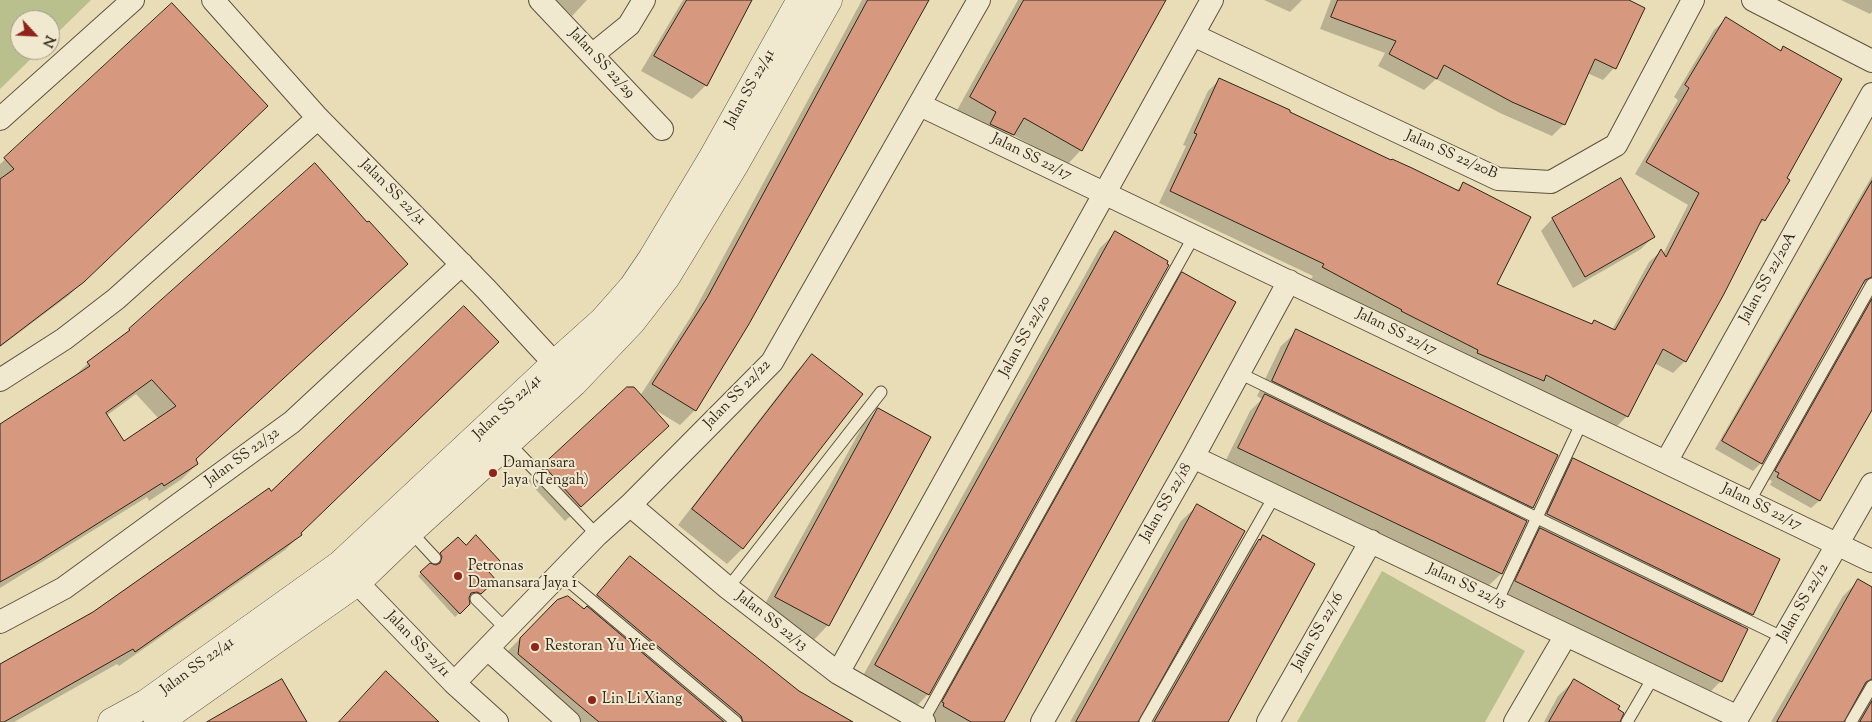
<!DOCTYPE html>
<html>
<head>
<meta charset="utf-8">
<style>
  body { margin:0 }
  #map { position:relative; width:1872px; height:722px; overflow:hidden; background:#e8ddb7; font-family:"Sorts Mill Goudy",serif }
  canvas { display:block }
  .north { position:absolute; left:10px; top:10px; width:50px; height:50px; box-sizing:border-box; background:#f0e9d0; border:1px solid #a39a86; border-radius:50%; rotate:115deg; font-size:14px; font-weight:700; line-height:20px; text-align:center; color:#302416 }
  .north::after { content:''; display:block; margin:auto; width:18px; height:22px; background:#8f2418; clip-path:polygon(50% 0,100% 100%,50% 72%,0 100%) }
</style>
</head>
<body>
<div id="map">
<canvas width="1872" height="722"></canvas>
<div class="north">N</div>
</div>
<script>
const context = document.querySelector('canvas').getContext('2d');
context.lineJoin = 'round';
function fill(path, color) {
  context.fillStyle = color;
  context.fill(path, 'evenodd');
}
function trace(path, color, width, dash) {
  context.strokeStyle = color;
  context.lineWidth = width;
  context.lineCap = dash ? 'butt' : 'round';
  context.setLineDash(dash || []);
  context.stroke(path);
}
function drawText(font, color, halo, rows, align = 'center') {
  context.font = font + ' "Sorts Mill Goudy",serif';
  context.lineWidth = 4;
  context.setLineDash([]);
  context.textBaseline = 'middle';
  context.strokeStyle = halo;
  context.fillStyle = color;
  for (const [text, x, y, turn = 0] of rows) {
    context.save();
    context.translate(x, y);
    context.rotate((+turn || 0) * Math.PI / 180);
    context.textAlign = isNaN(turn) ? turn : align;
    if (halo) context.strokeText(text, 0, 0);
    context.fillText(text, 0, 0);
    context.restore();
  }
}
const green = new Path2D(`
  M0,0H91L50,40V20H20V50H40L0,89Z
  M1382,571L1525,651L1485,722H1297Z`);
const shadow = new Path2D(`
  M556,0H587L572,16Z
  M683,0H751L706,85L692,99L641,71Z
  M862,0H928L695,410L680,425L652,408V441L565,521L528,481L628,388L640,396L692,315Z
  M1018,0H1162L1081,150L1067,165L1013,135L998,150L956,112Z
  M1264,0H1302L1290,12Z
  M1331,0H1626L1614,68L1603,80L1587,73L1564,124L1552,136L1500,113L1436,79L1424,90L1378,66L1385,53L1320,29Z
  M1841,0H1872V12L1870,14Z
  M172,5L252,120L68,296L0,347V164Z
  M1726,19L1780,52L1784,48L1785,178L1764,220L1755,229L1722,294L1685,361L1673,373L1654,363L1627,416L1615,428L1391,321L1311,279L1313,276L1159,203L1186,146L1183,145L1208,91L1219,80L1456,191L1463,184L1496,284L1591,325L1595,321L1612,330L1649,262L1661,251L1663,254L1688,205L1635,174L1678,100L1674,97L1714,30Z
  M315,164L194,460L197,464L182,479L149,501L147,497L0,588V426L73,378L88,363L119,340ZM136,394L159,419L123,442L106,416Z
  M1872,176V292L1868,285L1863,284L1761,463L1753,471L1715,449Z
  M1552,219L1653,237L1641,249L1573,288L1541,231Z
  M1115,233L928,694L913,710L860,681L1100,248Z
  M1183,274L1002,722H928L1167,289Z
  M1872,292V407L1819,501L1811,508L1770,485L1772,481L1768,479Z
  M1297,331L1532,507L1520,519L1525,522L1501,574L1485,589L1224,464L1250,411L1262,399L1257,396L1281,346Z
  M812,356L743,548L727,564L678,525L797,371Z
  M878,409L828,625L813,641L760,613L863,425Z
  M1574,459L1752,614L1740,626L1747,630L1721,681L1705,697L1501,596L1525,545L1538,532L1532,530L1558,474Z
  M1197,506L1137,722H1070L1181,521Z
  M299,533L300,535L285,550L119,666L117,664L14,722H0V665Z
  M1263,536L1227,722H1148L1243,556Z
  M458,538L494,580L477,597L473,595L468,596L469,604L455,617L418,576L430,565L438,566L439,561L438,558Z
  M630,557L798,692L850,722H570L507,652L544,614L583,610Z
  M1858,581L1872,589V722H1854L1861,695L1857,694L1843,722H1771L1843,596Z
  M1574,681L1616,710L1618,722H1544L1558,696Z`);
const building = new Path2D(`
  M687,0H752L707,86L654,56Z
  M868,0H929L749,324L696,411L652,384L707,298Z
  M1024,0H1166L1082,151L1024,118L1014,135L990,124L996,112L970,97Z
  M1338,0H1629L1645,8L1616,69L1595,59L1565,125L1512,102L1444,65L1437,79L1389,54L1396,41L1331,17Z
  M172,3L268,106L84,282L0,346V179L14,169L4,158Z
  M1726,17L1781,51L1783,46L1842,79L1787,178L1790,180L1765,221L1762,219L1724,294L1686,362L1663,349L1628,417L1546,375L1544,381L1477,353L1478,350L1401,311L1402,310L1322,267L1324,264L1170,191L1197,134L1194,133L1219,78L1290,110V112L1391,160L1392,159L1412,168L1459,191L1463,182L1531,217L1497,284L1592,324L1594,320L1615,330L1661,249L1666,257L1699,193L1646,162L1689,88L1685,85Z
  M315,163L367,222L369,221L408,264L196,459L198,464L164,486L162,483L38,561L0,582V424L90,366L87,362L130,330L129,329ZM152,380L176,406L124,441L106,413Z
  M1621,178L1655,237L1585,277L1552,218Z
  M1872,181V277L1865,280L1762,464L1722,441Z
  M1115,231L1168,261L1167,264L1169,265L929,695L875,665Z
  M1182,272L1236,302L1004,722H971L943,706L944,703L942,702Z
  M1872,299V410L1820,501L1777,477L1779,473L1775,471Z
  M464,306L499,342L301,533L302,535L135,652L133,649L4,722H0V664L93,612L269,488L271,491Z
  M1296,329L1558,455L1533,508L1272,381Z
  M812,354L863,394L743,549L692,509Z
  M627,387H634L669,426L581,507L543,465Z
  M1265,394L1527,521L1502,574L1238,448Z
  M878,408L931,437L829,626L775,597Z
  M1573,458L1780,559L1753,615L1547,514Z
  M1197,504L1245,531L1138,722H1076Z
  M1540,528L1748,629L1722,682L1515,581Z
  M476,535L500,561L489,572L496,580L481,594L477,592L471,593L469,598L470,604L460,614L420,572L430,563L436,565L440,563L442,557L440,553L458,537L466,545Z
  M1263,535L1315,564L1228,722H1154L1259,539L1260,540Z
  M630,556L799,691L853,722H743L741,716L597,595Z
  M1858,579L1872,587V679L1866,682L1844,722H1777Z
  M568,596L584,609L587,606L724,722H599L518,654L520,638L557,600Z
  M386,671L439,722H339Z
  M282,679L307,722H207Z
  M1574,679L1620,706L1618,709L1624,713L1620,722H1549Z
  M1872,701V722H1860Z`);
const service = new Path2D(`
  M1239,373L1784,638
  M508,442L597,535
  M1749,502L1872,284
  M410,531L435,558
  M560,574L736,722
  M728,588L881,392
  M476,599L506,629
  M1497,602L1582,422
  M923,721L1194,236
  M1145,722L1275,495
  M1627,722L1654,676
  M1851,722L1872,686`);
const minor = new Path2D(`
  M213,0L318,118L486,289L567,377
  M540,0L662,129
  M1753,0L1872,61
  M1193,35L1498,179L1551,182L1616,145L1693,0
  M592,55L629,25L644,0
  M920,105L1872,561
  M0,119L133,0
  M0,380L64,339L116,299L318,118
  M1193,457L1738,717
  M1666,462L1872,94
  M630,505L728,588L838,673L924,722
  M346,571L454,683L497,722
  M0,622L64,588L292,422L462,264
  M488,649L569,722
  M838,673L1212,0
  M454,683L597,535L630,505L772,362L979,0
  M1042,722L1193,457L1289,281
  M1268,722L1371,541
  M1515,722L1566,635
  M1735,722L1872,484`);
const tertiary = new Path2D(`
  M112,722L147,703L340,565L555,364L603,321L633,287L652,259L712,159L801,0
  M158,722L357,582L410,531L573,383L632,321L666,277L733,167L828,0`);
const markers = [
  [493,473,5,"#8f2418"],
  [458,576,5,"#8f2418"],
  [535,647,5,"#8f2418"],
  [592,700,5,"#8f2418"]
];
const streetNames = [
  ["Jalan SS 22/29",601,64,47],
  ["Jalan SS 22/41",751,89,-61],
  ["Jalan SS 22/20B",1451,156,24],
  ["Jalan SS 22/17",1031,158,26],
  ["Jalan SS 22/31",392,193,45],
  ["Jalan SS 22/20A",1769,278,-61],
  ["Jalan SS 22/17",1396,333,26],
  ["Jalan SS 22/20",1026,337,-61],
  ["Jalan SS 22/22",738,395,-46],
  ["Jalan SS 22/41",508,408,-43],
  ["Jalan SS 22/32",243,458,-36],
  ["Jalan SS 22/18",1167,503,-60],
  ["Jalan SS 22/17",1761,508,26],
  ["Jalan SS 22/15",1466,587,25],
  ["Jalan SS 22/12",1804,603,-60],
  ["Jalan SS 22/13",771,622,38],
  ["Jalan SS 22/16",1319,632,-60],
  ["Jalan SS 22/11",417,645,46],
  ["Jalan SS 22/41",198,667,-36]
];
const poiNames = [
  ["Damansara",503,464],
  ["Jaya (Tengah)",503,481],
  ["Petronas",468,567],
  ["Damansara Jaya 1",468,584],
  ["Restoran Yu Yiee",545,647],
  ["Lin Li Xiang",602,700]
];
fill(green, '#b9c08d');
fill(shadow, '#0003');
fill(building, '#d6997f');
trace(building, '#302416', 1);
trace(service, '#5e523e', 13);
trace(minor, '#5e523e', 24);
trace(tertiary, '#5e523e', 29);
trace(service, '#f0e9d0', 11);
trace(minor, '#f0e9d0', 22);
trace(tertiary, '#f0e9d0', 28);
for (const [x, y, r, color] of markers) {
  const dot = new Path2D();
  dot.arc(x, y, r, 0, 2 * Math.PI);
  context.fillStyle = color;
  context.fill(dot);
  trace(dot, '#f0e9d0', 2);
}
drawText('15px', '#302416', '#f0e9d0', streetNames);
drawText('15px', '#302416', '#f0e9d0', poiNames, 'left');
</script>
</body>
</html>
